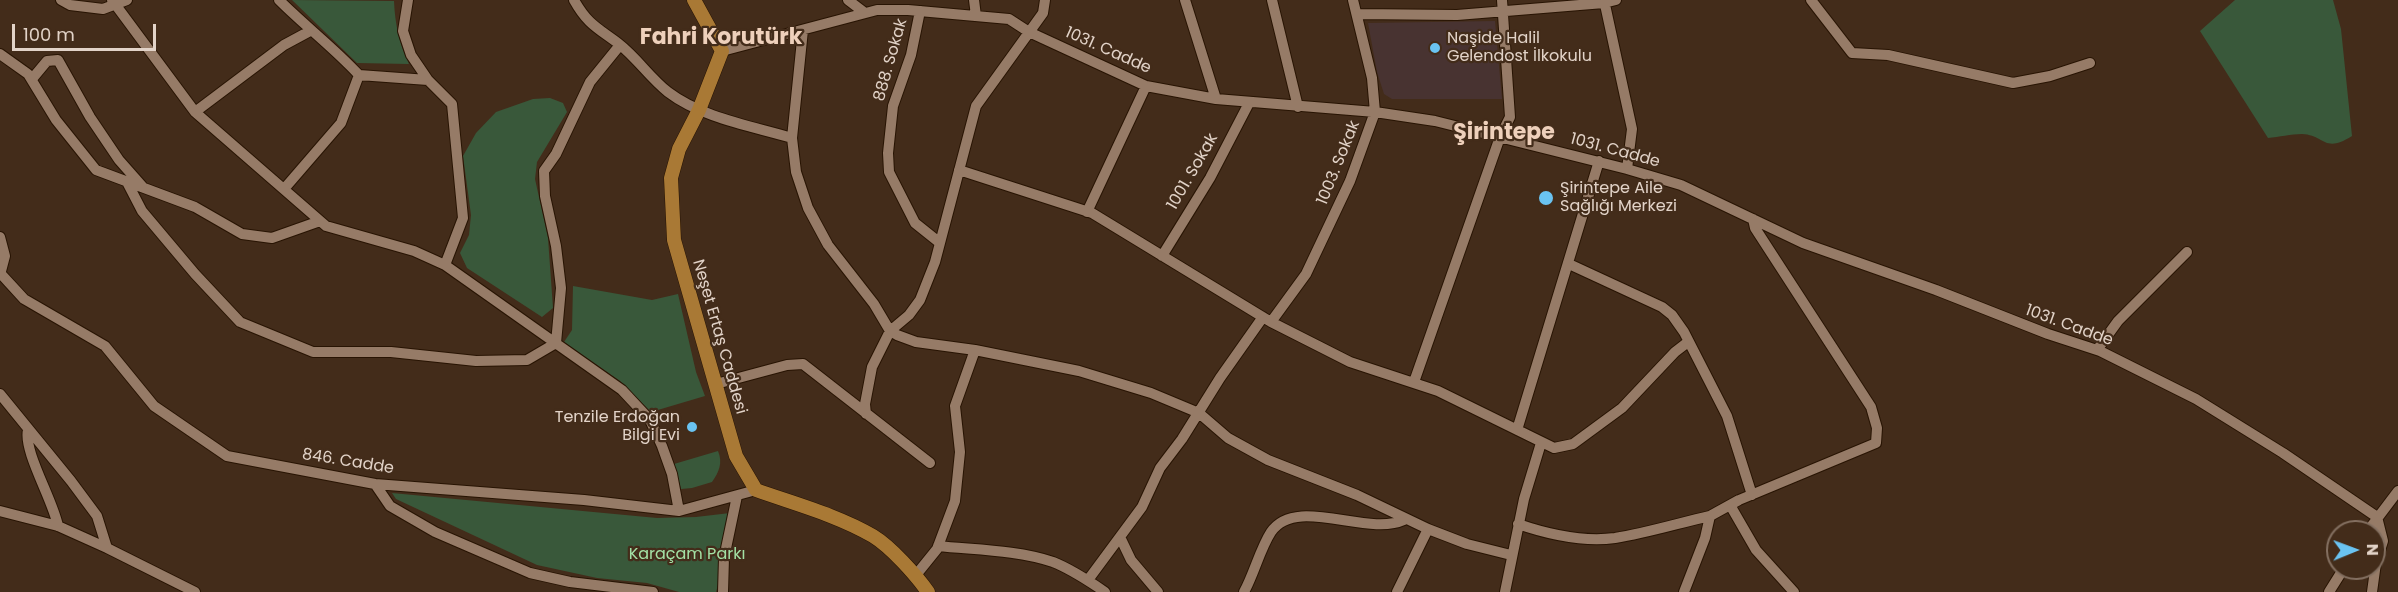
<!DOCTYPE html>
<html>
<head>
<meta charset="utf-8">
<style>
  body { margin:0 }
  #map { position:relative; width:2398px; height:592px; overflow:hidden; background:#432c1a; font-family:Poppins,sans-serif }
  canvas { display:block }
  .north { position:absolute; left:2326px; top:520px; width:60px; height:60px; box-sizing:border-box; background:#432c1a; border:2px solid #836f60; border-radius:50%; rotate:89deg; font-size:16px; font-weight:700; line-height:24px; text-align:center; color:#e2d3c8 }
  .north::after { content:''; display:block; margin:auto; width:21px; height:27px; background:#6ac3f1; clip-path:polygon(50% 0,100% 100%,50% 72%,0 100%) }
  .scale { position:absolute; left:12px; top:24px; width:144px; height:27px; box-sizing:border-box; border:3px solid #e2d3c8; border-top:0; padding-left:8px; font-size:18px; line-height:21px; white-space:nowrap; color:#e2d3c8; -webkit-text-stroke:4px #432c1a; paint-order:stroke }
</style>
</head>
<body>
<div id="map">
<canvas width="2398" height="592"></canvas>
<div class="north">N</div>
<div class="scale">100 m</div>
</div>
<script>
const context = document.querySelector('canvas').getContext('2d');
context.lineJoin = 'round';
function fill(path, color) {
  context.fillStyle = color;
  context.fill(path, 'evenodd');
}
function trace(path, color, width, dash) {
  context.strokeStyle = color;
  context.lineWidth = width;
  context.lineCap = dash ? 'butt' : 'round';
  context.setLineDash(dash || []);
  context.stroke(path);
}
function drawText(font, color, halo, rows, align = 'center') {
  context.font = font + ' Poppins,sans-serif';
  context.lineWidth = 4.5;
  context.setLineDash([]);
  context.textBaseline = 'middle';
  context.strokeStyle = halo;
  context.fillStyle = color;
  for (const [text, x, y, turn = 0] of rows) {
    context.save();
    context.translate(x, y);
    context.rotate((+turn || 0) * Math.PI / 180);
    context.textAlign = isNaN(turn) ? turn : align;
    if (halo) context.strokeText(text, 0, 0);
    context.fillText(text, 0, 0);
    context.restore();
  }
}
const education = new Path2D(`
  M1495,21L1502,99H1392L1384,94L1377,72L1368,23Z`);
const green = new Path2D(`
  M292,0L394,1C395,24 399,43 409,64L357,63Z
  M2235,0H2333L2341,29L2352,136C2324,154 2325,135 2302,134C2291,134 2279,137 2268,138L2200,31Z
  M550,98L563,103L567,112L537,162L535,179L548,238L553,308L542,317L467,268L460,253L469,235L471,215L463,156L476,133L496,112L533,99Z
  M573,286L652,300L678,294L696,372L705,396L651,412L620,381L564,342L572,330Z
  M718,451C723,463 719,472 712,482L692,488L681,489L674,464Z
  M392,493L657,518L696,517L730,513L721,575L716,592H679L647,583L597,578L537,565L396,499Z`);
const minor = new Path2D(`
  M61,0L70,5L103,9L127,0
  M112,0L195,112L326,226L414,251L445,265L622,390L650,420L662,446L672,474L679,511
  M279,0C305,26 334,48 359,75L428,80
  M408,0L403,31L411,55L428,80L452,104L463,218L445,265
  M574,0C588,25 598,28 619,44C637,58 650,78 668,92C702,118 752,126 792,138
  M848,0L865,13
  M974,0L976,16
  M1185,0L1216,99
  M1272,0L1298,107
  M1604,0L1632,129L1627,169
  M1811,0L1852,53L1888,55L2013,83L2050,76L2090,63
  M920,11L911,55L893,106L888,153L889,172L915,223L940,243
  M1358,14L1457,15L1604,3L1616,0
  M803,30L792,138L796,172L808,208L828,245L874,304L890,331L897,335L916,342L975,350L1079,371L1151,393L1199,413L1228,438L1268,460L1357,495L1428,529L1467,544L1511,555
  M722,51L877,10H908L1009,19L1029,32L1146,86L1216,99L1375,112L1435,121L1627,169L1681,185L1803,243L1936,290L2048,334L2100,351L2196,399L2283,453L2377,517
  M0,54L28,74L56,120L96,170L195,207L242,234L272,238L320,221
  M32,79L47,61L58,60L90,117L119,160L142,186
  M195,112L284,45L310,31
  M959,170L1092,213L1271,322L1350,362L1438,391L1554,448L1573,444L1622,408L1675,352L1688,342
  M128,184L142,211L195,274L240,322L313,352H391L476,361L527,360L556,343
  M284,189L341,123L359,75
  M1087,212L1146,86
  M0,237L5,256L0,275
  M1162,256L1210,178L1249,103
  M1569,264L1662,307L1672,315L1684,332L1727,416L1752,495
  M0,273L24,299L105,346L154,406L227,456L375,484L584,500L679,511L756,490
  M1271,322L1306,274L1350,181L1375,112L1372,78L1353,0
  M556,343L561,288L556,246L545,196L544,171L556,154L590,82L620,45
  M2097,350L2118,321L2187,252
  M1414,382L1500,137L1510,117L1502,0
  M716,384L787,365L803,364L930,463
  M0,394L71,481L97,516L107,548L195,592
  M866,414L865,404L872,367L890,331L909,315L920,300L935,262L976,106L1043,13L1045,0
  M28,430C23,451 53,500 58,526
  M1517,430L1599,161
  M375,484L390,506L435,532L530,573L570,582L653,592
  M1730,505L1756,550L1794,592
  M0,511L58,526L107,548
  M1518,524C1547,534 1584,542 1615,538C1647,533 1679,523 1710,516
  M2367,532L2398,491
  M1120,537L1131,560L1158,592
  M938,546C975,550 1017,550 1053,562C1071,569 1089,581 1105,592
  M916,575L937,549L955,501L960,452L955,406L975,350
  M1088,580L1142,507L1160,468L1182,439L1220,378L1263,317
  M723,592L724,558L737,496
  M1244,592C1254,574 1260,549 1271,532C1296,495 1367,537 1404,520
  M1397,592L1428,529
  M1505,592L1524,499L1541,443
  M1684,592L1705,538L1710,516L1739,500L1876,443L1877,428L1871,407L1755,228L1753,219
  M2329,592L2344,568
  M2372,592L2376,563L2383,541L2377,517`);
const major = new Path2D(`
  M694,0L722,51L699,110L679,149L671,178L674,240L736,456L756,490C795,504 837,515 873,536C891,547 916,575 928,592`);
const markers = [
  [1435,48,6,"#6ac3f1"],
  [1546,198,8,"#6ac3f1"],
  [692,427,6,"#6ac3f1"]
];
const poiNames = [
  ["Naşide Halil",1447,39],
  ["Gelendost İlkokulu",1447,57],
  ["Şirintepe Aile",1560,189],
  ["Sağlığı Merkezi",1560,207],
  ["Tenzile Erdoğan",680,418,"right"],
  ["Bilgi Evi",680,436,"right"]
];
const streetNames = [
  ["1031. Cadde",1108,51,24],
  ["888. Sokak",891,60,-74],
  ["1031. Cadde",1615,151,15],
  ["1003. Sokak",1339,163,-68],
  ["1001. Sokak",1193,172,-60],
  ["1031. Cadde",2069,326,20],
  ["Neşet Ertaş Caddesi",719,337,74],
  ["846. Cadde",348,462,9]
];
const parkNames = [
  ["Karaçam Parkı",687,555]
];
const districtNames = [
  ["Fahri Korutürk",721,38],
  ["Şirintepe",1504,133]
];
fill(education, '#483331');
fill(green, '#39583a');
trace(minor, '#281403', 12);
trace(major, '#281403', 15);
trace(minor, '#967b67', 10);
trace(major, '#a97935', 14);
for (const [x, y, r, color] of markers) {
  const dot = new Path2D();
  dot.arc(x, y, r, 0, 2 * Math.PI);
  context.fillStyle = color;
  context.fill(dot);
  trace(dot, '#432c1a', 2);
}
drawText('16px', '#e2d3c8', '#432c1a', poiNames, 'left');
drawText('16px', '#e2d3c8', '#432c1a', streetNames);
drawText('16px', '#a3e1a5', '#432c1a', parkNames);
drawText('bold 22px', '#eed0bb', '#432c1a', districtNames);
</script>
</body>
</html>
